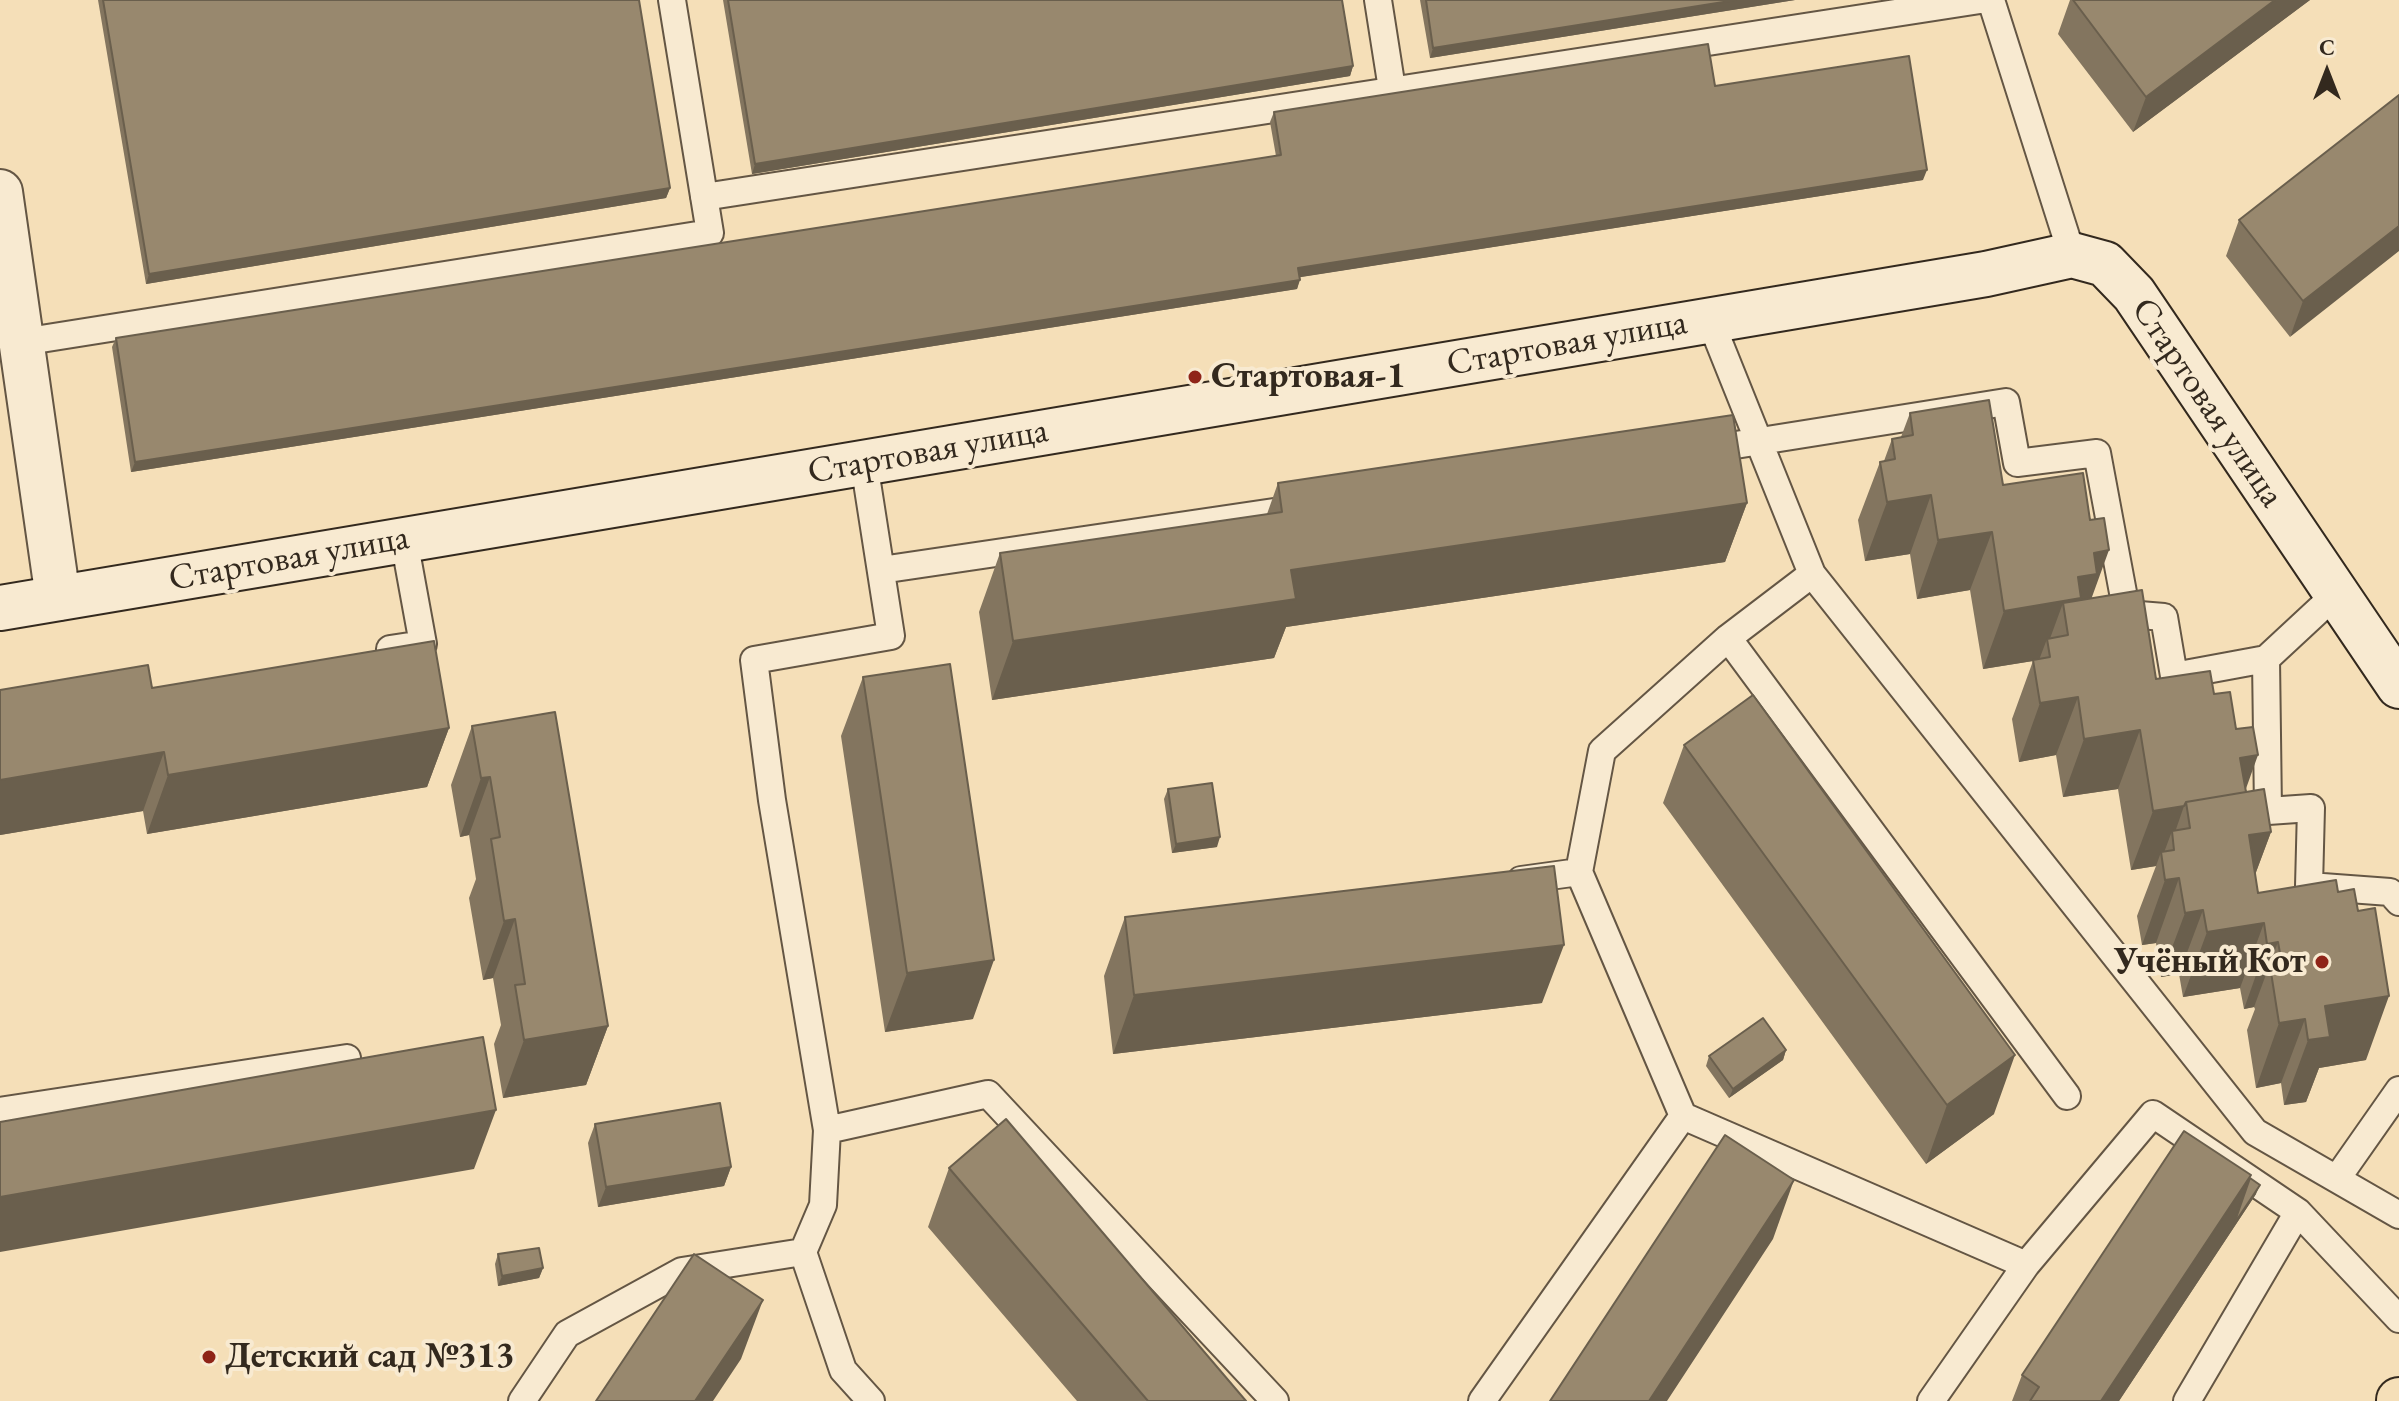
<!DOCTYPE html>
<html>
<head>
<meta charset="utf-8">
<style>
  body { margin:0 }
  #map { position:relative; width:2399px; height:1401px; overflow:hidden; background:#f5dfb8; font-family:"EB Garamond",serif }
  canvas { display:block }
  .north { position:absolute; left:2287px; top:32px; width:80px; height:80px; -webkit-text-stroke:6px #f8ead1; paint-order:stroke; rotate:0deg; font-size:22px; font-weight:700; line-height:32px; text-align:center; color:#33291e }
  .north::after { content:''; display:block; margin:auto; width:28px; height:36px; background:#33291e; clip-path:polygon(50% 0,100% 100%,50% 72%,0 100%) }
</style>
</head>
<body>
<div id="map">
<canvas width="2399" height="1401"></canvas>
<div class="north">С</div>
</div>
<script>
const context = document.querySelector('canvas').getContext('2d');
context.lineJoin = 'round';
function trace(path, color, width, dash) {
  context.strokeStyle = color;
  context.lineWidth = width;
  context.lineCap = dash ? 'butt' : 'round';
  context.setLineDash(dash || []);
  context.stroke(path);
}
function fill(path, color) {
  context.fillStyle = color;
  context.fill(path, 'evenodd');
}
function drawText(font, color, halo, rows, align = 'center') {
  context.font = font + ' "EB Garamond",serif';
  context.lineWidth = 8;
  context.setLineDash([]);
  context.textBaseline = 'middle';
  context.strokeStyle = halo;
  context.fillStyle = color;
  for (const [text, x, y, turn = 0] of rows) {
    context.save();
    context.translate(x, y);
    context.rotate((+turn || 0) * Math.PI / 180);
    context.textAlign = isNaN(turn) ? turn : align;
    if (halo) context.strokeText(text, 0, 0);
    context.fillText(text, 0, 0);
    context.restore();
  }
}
const lane = new Path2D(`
  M1378,0L1392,89
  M1991,0L2072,255
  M704,197L1980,0
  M1710,320L1812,574L2255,1132L2399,1215
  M22,342L710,233L672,0
  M1704,450L2006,402L2017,463L2097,453L2127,614L2164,617L2174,676L2266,659L2336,594
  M881,570L1301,508
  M1728,638L2067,1096
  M390,649L423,644L404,540
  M2266,659L2268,811L2311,808L2309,886L2390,892L2399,902
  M1579,872L1683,1116L2026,1265
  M1521,880L1579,872L1602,751L1728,638L1812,574
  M0,1111L347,1058
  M827,1130L988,1094L1275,1401
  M2338,1177L2399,1090
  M803,1252L843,1370L871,1401
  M522,1401L567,1334L682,1271L803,1252L823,1205L827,1130L772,800L754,660L891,636L864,463
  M1482,1401L1683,1116
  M1931,1401L2026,1265L2153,1114L2298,1212L2399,1319
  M2187,1401L2298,1212`);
const street = new Path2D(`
  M0,192L58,598`);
const secondary = new Path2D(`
  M0,608L1986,274L2072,255L2105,264L2134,294L2399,686`);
const primary = new Path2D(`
  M2399,1401V1400`);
const wall = new Path2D(`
  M98,0H639L670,188L666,198L146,284Z
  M723,0H1342L1353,66L1350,76L752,174Z
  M1420,0H1795L1430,58Z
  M2070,0H2310L2133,132L2058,34Z
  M1715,86L1923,180L1300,277L1297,289L131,472L112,347L116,338L1276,156L1270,122L1274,112Z
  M2399,95L2290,337L2226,256L2239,220Z
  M1910,413L2003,485L2156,679L2214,694L2246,792L2271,832L2255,875L2258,893L2366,1060L2319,1068L2306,1102L2284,1105L2281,1083L2256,1088L2247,1030L2255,1009L2254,1007L2244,1009L2240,988L2183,997L2179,974L2161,977L2156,943L2142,945L2137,916L2156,866L2131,870L2118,789L2063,797L2056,755L2019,762L2012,719L2033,661L1983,669L1970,590L1917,599L1910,554L1865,561L1858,520L1880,462L1884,461L1892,439L1901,437Z
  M1278,483L1747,503L1725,562L1286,627L1274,658L992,700L979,612L1000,553L1267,514Z
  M863,677L973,1019L885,1032L841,736Z
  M152,688L449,728L427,787L147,834L143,811L0,835V690Z
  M472,726L608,1026L586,1085L503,1098L494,1044L501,1025L493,978L483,980L469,898L476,879L469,835L460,837L451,785Z
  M1684,745L1994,1114L1926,1164L1663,803Z
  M1168,789L1217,847L1172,853L1164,799Z
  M1125,917L1542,1003L1113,1054L1104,976Z
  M1786,1050L1783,1060L1729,1098L1706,1066L1709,1056Z
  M595,1124L731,1167L724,1186L598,1207L588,1143Z
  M949,1168L1246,1401H1077L928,1227Z
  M2251,1175L2250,1178L2256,1194L2119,1401H2012L2022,1375Z
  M498,1254L543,1268L539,1278L498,1286L495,1264Z`);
const shadedWall = new Path2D(`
  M1736,0H1795L1430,58L1433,48Z
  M2275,0H2310L2133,132L2146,97Z
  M1353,66L1350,76L752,174L755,164Z
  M1927,170L1923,180L1295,278L1298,268Z
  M670,188L666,198L146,284L149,274Z
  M2399,226V251L2290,337L2303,301Z
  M1300,280L1297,289L131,472L135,462Z
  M1931,495L1910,554L1865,561L1887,502Z
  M1747,503L1725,562L1286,627L1274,658L992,700L1013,641L1291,570Z
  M1992,532L1970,590L1917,599L1938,540Z
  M2109,550L2088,608L2063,603L2048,644L2047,639L2039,660L1983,669L2004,611L2078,577L2094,553Z
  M2078,697L2056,755L2019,762L2040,703Z
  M449,728L427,787L147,834L168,775Z
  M2140,730L2118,789L2063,797L2084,739Z
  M164,752L143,811L0,835V780Z
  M2258,755L2243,797L2240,758Z
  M490,777L469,835L460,837L481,778Z
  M2184,806L2173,838L2172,831L2162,858L2161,852L2156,866L2131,870L2153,811Z
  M2271,832L2247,896L2249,835Z
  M1220,837L1217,847L1172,853L1176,844Z
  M2179,878L2156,943L2142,945L2165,880Z
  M2203,910L2179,974L2161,977L2185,913Z
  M515,919L493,978L483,980L504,921Z
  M2264,923L2240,988L2183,997L2207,932Z
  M2278,942L2254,1007L2244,1009L2267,944Z
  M1564,945L1542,1003L1113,1054L1134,995Z
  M994,960L973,1019L885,1032L907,973Z
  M2389,996L2366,1060L2319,1068L2306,1102L2284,1105L2308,1040L2325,1006Z
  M2305,1019L2281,1083L2256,1088L2279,1023Z
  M608,1026L586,1085L503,1098L524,1040Z
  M1786,1050L1783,1060L1729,1098L1733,1089Z
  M2015,1055L1994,1114L1926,1164L1947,1105Z
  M496,1110L474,1169L0,1252V1197Z
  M731,1167L724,1186L598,1207L606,1187Z
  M2251,1175L2234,1224L2260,1185L2256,1194L2119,1401H2101Z
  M1794,1180L1773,1239L1667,1401H1649Z
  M543,1268L539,1278L498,1286L502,1276Z
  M763,1300L741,1359L713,1401H695Z`);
const building = new Path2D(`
  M103,0H639L670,188L149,274Z
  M728,0H1342L1353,66L755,164Z
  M1426,0H1736L1433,48Z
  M2073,0H2275L2146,97Z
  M1708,44L1715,86L1909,56L1927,170L1298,268L1300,280L135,462L116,338L1281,155L1274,112Z
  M2399,95V226L2303,301L2239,220Z
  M1989,400L2003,485L2083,473L2090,520L2104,518L2109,550L2094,553L2097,574L2078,577L2081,598L2004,611L1992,532L1938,540L1931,495L1887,502L1880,462L1895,459L1892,439L1913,435L1910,413Z
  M1733,415L1747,503L1291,570L1296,599L1013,641L1000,553L1282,512L1278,483Z
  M2142,590L2156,679L2210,671L2214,694L2230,692L2236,729L2253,727L2258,755L2240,758L2246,792L2186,802L2184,806L2153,811L2140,730L2084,739L2078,697L2040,703L2033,660L2050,657L2047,639L2068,635L2063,603Z
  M434,641L449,728L168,775L164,752L0,780V690L148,665L152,688Z
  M950,664L994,960L907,973L863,677Z
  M1753,695L2015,1055L1947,1105L1684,745Z
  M555,712L608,1026L524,1040L515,985L525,984L515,919L504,921L491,839L500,837L490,777L481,778L472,726Z
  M1212,783L1220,837L1176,844L1168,789Z
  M2264,789L2271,832L2249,835L2258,893L2336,880L2338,892L2354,889L2358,911L2375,908L2389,996L2325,1006L2330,1037L2308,1040L2305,1019L2279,1023L2270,966L2282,964L2278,942L2267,944L2264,923L2207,932L2203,910L2185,913L2179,878L2165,880L2161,852L2174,850L2172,831L2190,828L2186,802Z
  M1554,866L1564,945L1134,995L1125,917Z
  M1763,1018L1786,1050L1733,1089L1709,1056Z
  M483,1037L496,1110L0,1197V1122Z
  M720,1103L731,1167L606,1187L595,1124Z
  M1006,1119L1246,1401H1148L949,1168Z
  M2184,1131L2251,1175L2101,1401H2030L2039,1387L2022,1375Z
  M1725,1135L1794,1180L1649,1401H1550Z
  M2250,1178L2260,1185L2234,1224Z
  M539,1248L543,1268L502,1276L498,1254Z
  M694,1254L763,1300L695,1401H596Z`);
const markers = [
  [1195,377,8,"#8f2418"],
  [2322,962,8,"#8f2418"],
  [209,1357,8,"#8f2418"]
];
const streetNames = [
  ["Стартовая улица",1567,344,-10],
  ["Стартовая улица",2207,403,56],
  ["Стартовая улица",928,452,-10],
  ["Стартовая улица",289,559,-10]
];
const poiNames = [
  ["Стартовая-1",1211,377],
  ["Учёный Кот",2306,962,"right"],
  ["Детский сад №313",225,1357]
];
trace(lane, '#645644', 30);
trace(street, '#645644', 48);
trace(secondary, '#33291e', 48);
trace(primary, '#33291e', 48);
trace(lane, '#f8ead1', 26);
trace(street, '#f8ead1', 44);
trace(secondary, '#f8ead1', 44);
trace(primary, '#f5dfb8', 44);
fill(wall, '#83755f');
fill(shadedWall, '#6a5f4d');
fill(building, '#98886e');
trace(building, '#6a5f4d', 2);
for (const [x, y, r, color] of markers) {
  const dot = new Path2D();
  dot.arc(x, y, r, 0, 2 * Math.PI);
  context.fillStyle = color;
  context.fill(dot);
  trace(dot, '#f8ead1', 3);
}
drawText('36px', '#33291e', '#f8ead1', streetNames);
drawText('bold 36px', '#33291e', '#f8ead1', poiNames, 'left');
</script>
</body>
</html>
